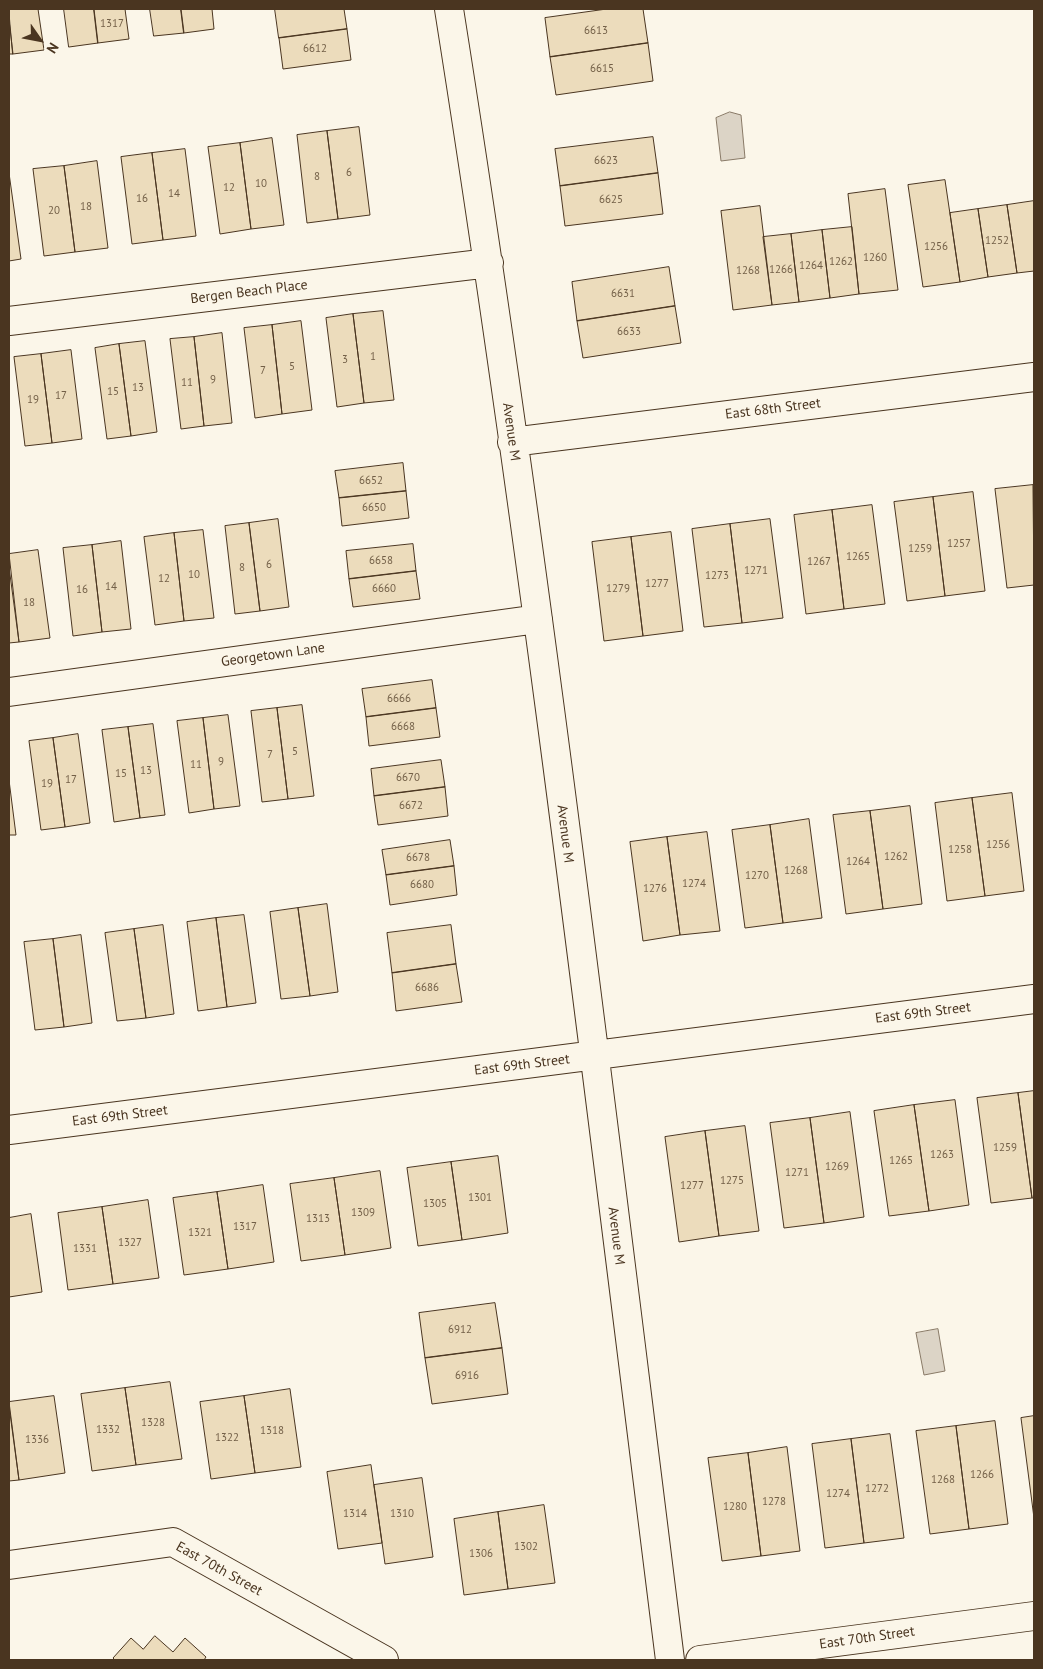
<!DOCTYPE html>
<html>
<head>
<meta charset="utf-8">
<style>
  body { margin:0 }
  #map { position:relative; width:1043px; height:1669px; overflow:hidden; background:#fbf6e9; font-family:"PT Sans",sans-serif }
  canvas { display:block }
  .frame { position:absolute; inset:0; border:10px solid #4a3520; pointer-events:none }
  .north { position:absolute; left:15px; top:15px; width:50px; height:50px; -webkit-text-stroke:4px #fbf6e9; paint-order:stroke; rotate:123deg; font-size:14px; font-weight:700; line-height:20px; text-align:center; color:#4a3520 }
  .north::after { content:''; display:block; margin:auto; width:18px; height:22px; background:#4a3520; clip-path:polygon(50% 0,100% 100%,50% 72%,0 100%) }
</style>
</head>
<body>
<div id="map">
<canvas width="1043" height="1669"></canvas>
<div class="frame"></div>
<div class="north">N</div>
</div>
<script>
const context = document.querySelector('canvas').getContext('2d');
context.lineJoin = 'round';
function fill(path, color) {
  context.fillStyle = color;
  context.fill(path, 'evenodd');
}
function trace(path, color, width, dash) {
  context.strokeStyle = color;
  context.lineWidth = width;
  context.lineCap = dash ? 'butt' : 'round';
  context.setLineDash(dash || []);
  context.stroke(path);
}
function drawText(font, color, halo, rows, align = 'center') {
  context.font = font + ' "PT Sans",sans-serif';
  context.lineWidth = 4;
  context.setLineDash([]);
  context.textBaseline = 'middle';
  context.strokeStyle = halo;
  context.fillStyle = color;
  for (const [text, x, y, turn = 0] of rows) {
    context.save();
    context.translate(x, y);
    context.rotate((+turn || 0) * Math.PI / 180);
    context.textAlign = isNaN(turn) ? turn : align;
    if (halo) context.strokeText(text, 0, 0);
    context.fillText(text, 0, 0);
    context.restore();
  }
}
const water = new Path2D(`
  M730,112L741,115L745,158L721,161L716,118Z
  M938,1329L945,1371L924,1375L916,1333Z`);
const building = new Path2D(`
  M9,9H38L44,50L13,54Z
  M64,9H94L98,43L69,47Z
  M94,9H125L129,39L98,43Z
  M150,9H181L184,33L154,36Z
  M181,9H212L214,29L184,33Z
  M275,9H344L347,29L279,38Z
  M607,9H643L648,43L550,57L545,18Z
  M9,20L13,54H9Z
  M347,29L351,60L283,69L279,38Z
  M648,43L653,81L556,95L550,57Z
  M359,127L370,215L338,219L327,131Z
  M327,131L338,219L307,223L297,135Z
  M653,137L658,173L560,186L555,149Z
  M272,138L284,225L251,229L240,143Z
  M240,143L251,229L220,234L208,147Z
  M185,149L196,236L163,240L152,153Z
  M152,153L163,240L132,244L121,157Z
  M97,161L108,248L75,252L64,166Z
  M64,166L75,252L44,256L33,169Z
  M9,173L21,259L9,261Z
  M658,173L663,214L565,226L560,186Z
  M945,180L960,282L923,287L908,185Z
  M885,189L898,290L859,294L848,194Z
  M1034,201V271L1017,273L1007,205Z
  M1007,205L1017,273L988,277L978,209Z
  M760,206L772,305L733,310L721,211Z
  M978,209L988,277L960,282L950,213Z
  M852,227L859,294L830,298L822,230Z
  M822,230L830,298L799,302L791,234Z
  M791,234L799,302L772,305L763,237Z
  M669,267L675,306L577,321L572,282Z
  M675,306L681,343L583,358L577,321Z
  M383,311L394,400L364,403L353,314Z
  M353,314L364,403L337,407L326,318Z
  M301,321L312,410L282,414L272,325Z
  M272,325L282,414L255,418L244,328Z
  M222,333L232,423L204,426L194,337Z
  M194,337L204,426L181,429L170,339Z
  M145,341L157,432L131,436L119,344Z
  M119,344L131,436L107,439L95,348Z
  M71,350L82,439L52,443L41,354Z
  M41,354L52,443L25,446L14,357Z
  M403,463L406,491L339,498L335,471Z
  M1033,485L1034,585L1007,588L995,489Z
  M406,491L409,518L342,526L339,498Z
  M973,492L985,591L945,596L933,497Z
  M933,497L945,596L907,601L894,502Z
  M872,505L885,604L844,609L832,510Z
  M832,510L844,609L806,614L794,515Z
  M278,519L289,607L260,611L249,523Z
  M770,519L783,618L742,623L730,524Z
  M249,523L260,611L235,614L225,526Z
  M730,524L742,623L704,627L692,529Z
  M203,530L214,618L184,621L174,533Z
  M671,532L683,631L643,636L631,537Z
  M174,533L184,621L155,625L144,537Z
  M631,537L643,636L604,641L592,542Z
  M121,541L131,629L102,632L92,545Z
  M413,544L416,571L349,579L346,551Z
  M92,545L102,632L73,636L63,548Z
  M38,550L50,638L19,642L9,554Z
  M9,567L19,642L9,643Z
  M416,571L420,599L353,607L349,579Z
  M432,680L436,708L366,717L362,689Z
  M302,705L314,796L288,799L277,708Z
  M277,708L288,799L262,802L251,711Z
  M436,708L440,737L369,746L366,717Z
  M228,715L240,806L214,809L203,718Z
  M203,718L214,809L189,813L177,721Z
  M153,724L165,815L140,818L128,727Z
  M128,727L140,818L114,822L102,730Z
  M78,734L90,823L65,827L53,738Z
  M53,738L65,827L41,830L29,741Z
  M441,760L445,787L374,796L371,769Z
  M9,780L16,835H9Z
  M445,787L448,816L378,825L374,796Z
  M1012,793L1024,891L985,896L972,798Z
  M972,798L985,896L947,901L935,803Z
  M910,806L922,904L883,909L870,811Z
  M870,811L883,909L846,914L833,815Z
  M809,819L822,918L783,923L770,825Z
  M770,825L783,923L745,928L732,830Z
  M707,832L720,931L680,935L667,837Z
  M667,837L680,935L643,941L630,842Z
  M450,840L454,866L386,875L382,850Z
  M454,866L457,895L390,905L386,875Z
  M327,904L338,992L310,996L298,908Z
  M298,908L310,996L281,999L270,912Z
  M244,915L256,1003L227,1007L216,918Z
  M216,918L227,1007L198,1011L187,922Z
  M163,925L174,1014L146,1018L134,929Z
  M451,925L456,964L392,973L387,933Z
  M134,929L146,1018L117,1021L105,933Z
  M81,935L92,1023L64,1027L53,939Z
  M53,939L64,1027L35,1030L24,942Z
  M456,964L462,1002L396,1011L392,973Z
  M1034,1091V1198H1032L1018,1093Z
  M1018,1093L1032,1198L991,1203L977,1098Z
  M955,1100L969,1205L929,1211L914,1105Z
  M914,1105L929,1211L889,1216L874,1111Z
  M850,1112L864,1217L824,1223L810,1118Z
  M810,1118L824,1223L784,1228L770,1123Z
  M745,1126L759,1231L719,1236L705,1131Z
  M705,1131L719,1236L679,1242L665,1137Z
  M498,1156L508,1233L462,1240L451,1162Z
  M451,1162L462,1240L418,1246L407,1168Z
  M380,1171L391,1248L345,1255L334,1178Z
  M334,1178L345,1255L301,1261L290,1184Z
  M263,1185L274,1262L228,1269L217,1192Z
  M217,1192L228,1269L184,1275L173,1198Z
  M148,1200L159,1278L113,1284L102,1207Z
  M102,1207L113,1284L68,1290L58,1213Z
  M31,1214L42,1292L9,1297V1218Z
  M495,1303L502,1348L425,1358L419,1313Z
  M502,1348L508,1394L432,1404L425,1358Z
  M170,1382L182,1459L136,1465L125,1388Z
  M125,1388L136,1465L92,1471L81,1394Z
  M290,1389L301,1467L255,1473L244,1396Z
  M54,1396L65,1473L19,1480L9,1402Z
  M244,1396L255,1473L211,1479L200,1402Z
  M9,1406L19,1480L9,1481Z
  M1034,1416V1518L1021,1418Z
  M995,1421L1008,1524L969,1529L956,1426Z
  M956,1426L969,1529L930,1534L916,1431Z
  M890,1434L904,1538L864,1543L851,1439Z
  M851,1439L864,1543L825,1548L812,1444Z
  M787,1447L800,1551L761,1556L748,1453Z
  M748,1453L761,1556L722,1561L708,1458Z
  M371,1465L382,1543L338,1549L327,1472Z
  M422,1478L433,1557L385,1564L374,1485Z
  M544,1505L555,1583L508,1589L498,1512Z
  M498,1512L508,1589L464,1595L454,1519Z
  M155,1636L173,1652L185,1638L206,1657L204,1660H115L113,1658L131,1638L143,1649Z`);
const street = new Path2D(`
  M449,9C536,557 601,1109 670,1660
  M9,321L489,263
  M512,442L1034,377
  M9,692L538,619
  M9,1130L1034,999
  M9,1565L173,1542L384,1660
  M700,1660L1034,1616`);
const numberNames = [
  ["1317",112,24],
  ["6613",596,31],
  ["6612",315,49],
  ["6615",602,69],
  ["6623",606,161],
  ["6",349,173],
  ["8",317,177],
  ["10",261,184],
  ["12",229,188],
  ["14",174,194],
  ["16",142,199],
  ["6625",611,200],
  ["18",86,207],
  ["20",54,211],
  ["1252",997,241],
  ["1256",936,247],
  ["1260",875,258],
  ["1262",841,262],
  ["1264",811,266],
  ["1266",781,270],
  ["1268",748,271],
  ["6631",623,294],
  ["6633",629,332],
  ["1",373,357],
  ["3",345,360],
  ["5",292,367],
  ["7",263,371],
  ["9",213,380],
  ["11",187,383],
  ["13",138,388],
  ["15",113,392],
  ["17",61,396],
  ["19",33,400],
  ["6652",371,481],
  ["6650",374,508],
  ["1257",959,544],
  ["1259",920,549],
  ["1265",858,557],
  ["6658",381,561],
  ["1267",819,562],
  ["6",269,565],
  ["8",242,568],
  ["1271",756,571],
  ["10",194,575],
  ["1273",717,576],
  ["12",164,579],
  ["1277",657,584],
  ["14",111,587],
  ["6660",384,589],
  ["1279",618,589],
  ["16",82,590],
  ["18",29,603],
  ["6666",399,699],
  ["6668",403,727],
  ["5",295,752],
  ["7",270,755],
  ["9",221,762],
  ["11",196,765],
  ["13",146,771],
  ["15",121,774],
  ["6670",408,778],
  ["17",71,780],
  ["19",47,784],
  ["6672",411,806],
  ["1256",998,845],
  ["1258",960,850],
  ["1262",896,857],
  ["6678",418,858],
  ["1264",858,862],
  ["1268",796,871],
  ["1270",757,876],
  ["1274",694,884],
  ["6680",422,885],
  ["1276",655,889],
  ["6686",427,988],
  ["1259",1005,1148],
  ["1263",942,1155],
  ["1265",901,1161],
  ["1269",837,1167],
  ["1271",797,1173],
  ["1275",732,1181],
  ["1277",692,1186],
  ["1301",480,1198],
  ["1305",435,1204],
  ["1309",363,1213],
  ["1313",318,1219],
  ["1317",245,1227],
  ["1321",200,1233],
  ["1327",130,1243],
  ["1331",85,1249],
  ["6912",460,1330],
  ["6916",467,1376],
  ["1328",153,1423],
  ["1332",108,1430],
  ["1318",272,1431],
  ["1322",227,1438],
  ["1336",37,1440],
  ["1266",982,1475],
  ["1268",943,1480],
  ["1272",877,1489],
  ["1274",838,1494],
  ["1278",774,1502],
  ["1280",735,1507],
  ["1314",355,1514],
  ["1310",402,1514],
  ["1302",526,1547],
  ["1306",481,1554]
];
const streetNames = [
  ["Bergen Beach Place",249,292,-7],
  ["East 68th Street",773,409,-7],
  ["Avenue M",511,432,82],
  ["Georgetown Lane",273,655,-8],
  ["Avenue M",565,834,83],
  ["East 69th Street",923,1013,-7],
  ["East 69th Street",522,1065,-7],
  ["East 69th Street",120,1116,-7],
  ["Avenue M",616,1236,83],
  ["East 70th Street",219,1569,29],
  ["East 70th Street",867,1638,-8]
];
fill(water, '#dcd4c6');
trace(water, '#887966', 1);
fill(building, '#ecdcbc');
trace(building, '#4a3520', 1);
trace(street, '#4a3520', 30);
trace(street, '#fbf6e9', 28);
drawText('11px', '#725f47', null, numberNames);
drawText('14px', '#4a3520', '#fbf6e9', streetNames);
</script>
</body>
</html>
